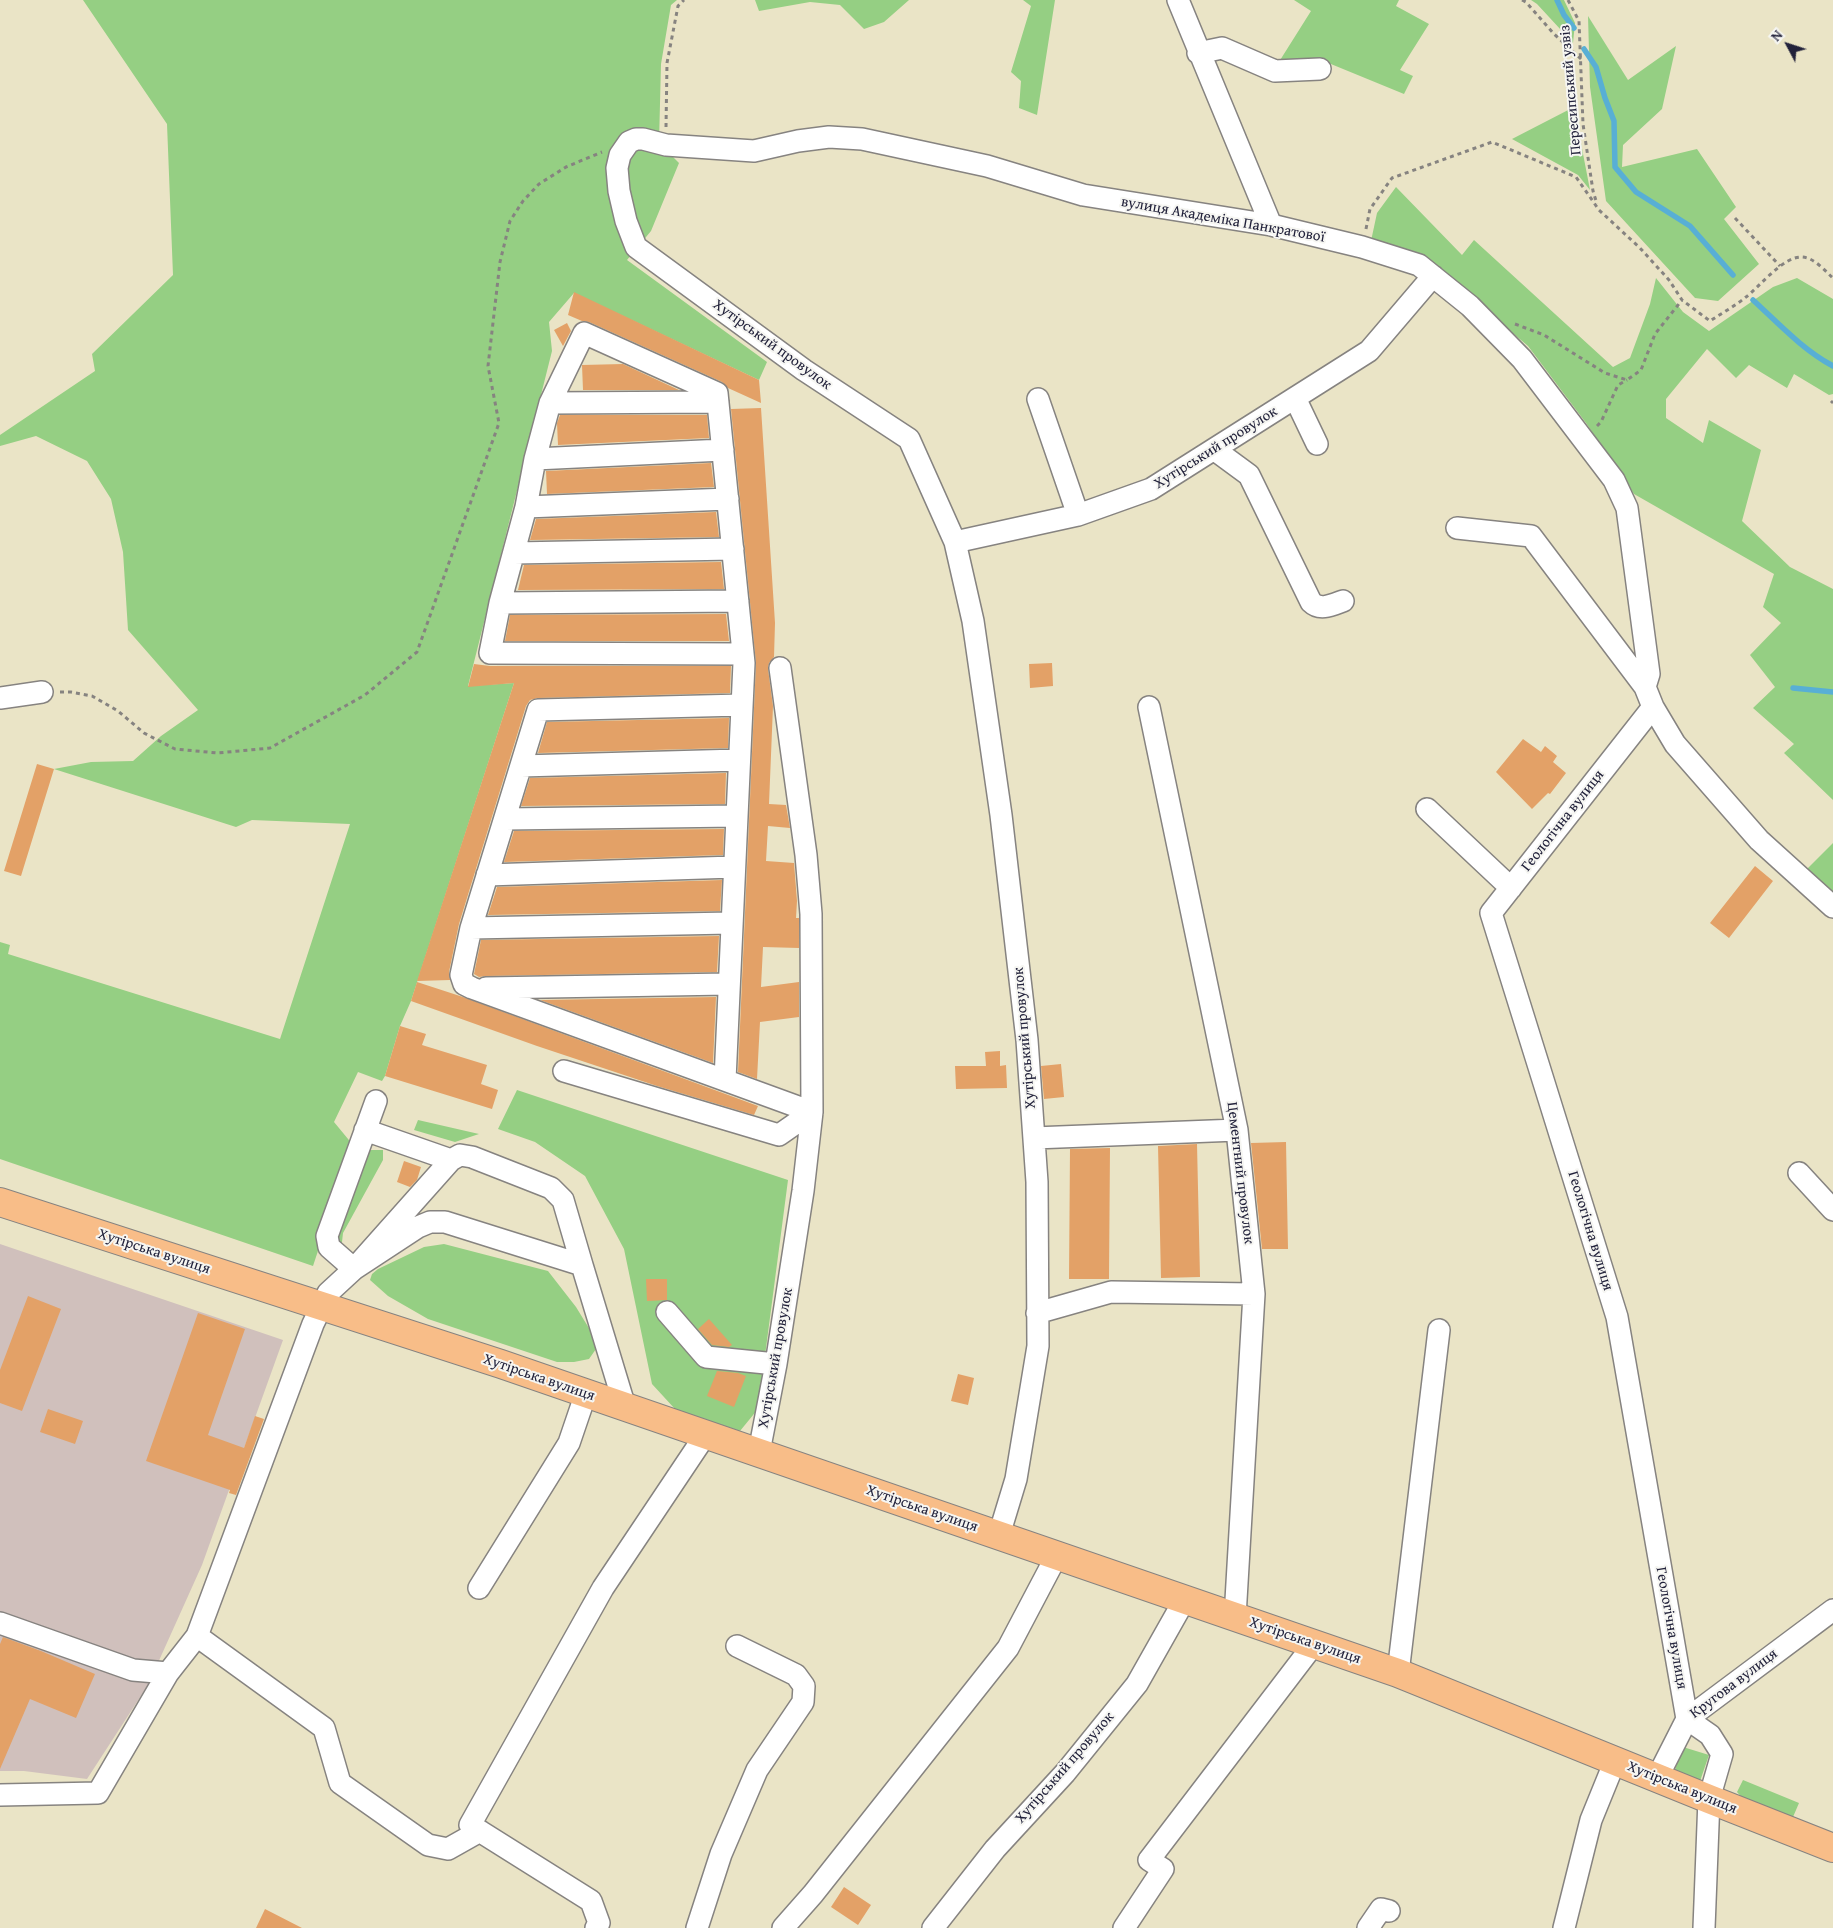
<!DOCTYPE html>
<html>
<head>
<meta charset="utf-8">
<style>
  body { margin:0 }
  #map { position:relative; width:1833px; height:1928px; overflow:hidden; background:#eae4c6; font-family:"Gentium Book Plus",serif }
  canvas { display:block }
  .north { position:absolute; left:1763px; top:20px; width:50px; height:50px; -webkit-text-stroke:4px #f6f6f2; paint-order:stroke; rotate:310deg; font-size:14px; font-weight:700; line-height:20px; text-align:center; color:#22223b }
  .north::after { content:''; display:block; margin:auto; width:18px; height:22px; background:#22223b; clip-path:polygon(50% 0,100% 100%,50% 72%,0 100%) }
</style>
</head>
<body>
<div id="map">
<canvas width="1833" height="1928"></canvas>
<div class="north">N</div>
</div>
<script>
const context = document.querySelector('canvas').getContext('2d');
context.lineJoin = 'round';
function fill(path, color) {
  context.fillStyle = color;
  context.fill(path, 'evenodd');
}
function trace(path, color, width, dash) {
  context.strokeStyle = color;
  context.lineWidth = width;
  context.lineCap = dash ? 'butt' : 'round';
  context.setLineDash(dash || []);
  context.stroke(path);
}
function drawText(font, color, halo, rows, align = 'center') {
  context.font = font + ' "Gentium Book Plus",serif';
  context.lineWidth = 4;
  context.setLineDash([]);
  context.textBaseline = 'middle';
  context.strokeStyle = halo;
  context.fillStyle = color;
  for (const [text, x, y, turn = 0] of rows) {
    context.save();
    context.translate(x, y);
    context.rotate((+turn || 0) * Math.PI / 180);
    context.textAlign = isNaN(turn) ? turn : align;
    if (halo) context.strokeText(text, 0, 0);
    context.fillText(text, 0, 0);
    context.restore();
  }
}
const industrial = new Path2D(`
  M0,1244L283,1340L202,1565L148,1685L87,1779L24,1771H0Z`);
const green = new Path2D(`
  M83,0H677L671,5L661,64L659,143L679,163L651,231L627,260L767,362L759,380L574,293L549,322L552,351L468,686L514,683L411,1001L400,1026L385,1076L382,1081L358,1072L334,1122L353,1145L313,1266L0,1159V942L10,945L8,954L280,1039L350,824L252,820L236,827L54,769L91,762L133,761L161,736L198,710L128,630L123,552L111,499L87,461L36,436L0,446V435L95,371L92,354L173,275L167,124Z
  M755,0H909L884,22L864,29L840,5L810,2L759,11Z
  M1023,0H1055L1037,115L1019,108L1021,81L1011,72L1031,6Z
  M1294,0H1399L1396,6L1429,24L1400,70L1413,76L1404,94L1326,62L1277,65L1311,11Z
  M1531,0H1564L1575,23L1573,43L1537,4Z
  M1588,16L1628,80L1676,46L1662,109L1623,145L1622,167L1697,149L1736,207L1724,219L1759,264L1718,301L1695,298L1606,201L1590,87Z
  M1574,107L1590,190L1578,175L1512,139Z
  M1396,187L1462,255L1474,240L1613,367L1630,358L1650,304L1656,278L1683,312L1709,331L1773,287L1797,278L1833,299V394L1829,395L1794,374L1787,388L1749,365L1736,378L1707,349L1666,399V418L1703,443L1709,420L1761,450L1742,521L1790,567L1833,589V800L1784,753L1794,744L1753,708L1775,687L1750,655L1781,623L1763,607L1774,574L1634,494L1586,423L1528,346L1443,274L1371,241L1377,213Z
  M1833,843V894L1806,870Z
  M517,1090L788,1180L758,1409L740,1431L675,1409L652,1384L624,1249L585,1176L535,1142L498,1129Z
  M418,1120L479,1134L455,1142L414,1130Z
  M370,1150H383V1160L343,1233L341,1251L337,1250L338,1233Z
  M444,1244L548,1271L576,1307L595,1338L596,1349L589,1359L574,1362H557L428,1319L388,1296L370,1280L372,1274L378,1269L424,1247Z
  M1683,1747L1709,1755L1699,1784L1673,1775Z
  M1743,1780L1799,1803L1793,1817L1745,1801L1737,1792Z`);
const stream = new Path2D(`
  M1557,0L1564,15L1574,28
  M1584,49L1596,67L1605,98L1614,121L1615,167L1636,192L1690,226L1733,275
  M1753,300C1778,323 1803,350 1833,366
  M1793,688L1833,692`);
const building = new Path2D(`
  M574,292L759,380L761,403L728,388L722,382L589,322L582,321L568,315Z
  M567,323L571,331L563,346L554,330Z
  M623,364L679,390H583L582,365Z
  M761,408L775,623L774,657L769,663L768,669L773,706L769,804L786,805L790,828L768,826L766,861L794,863L797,901L796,918H799V948L763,947L761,987L799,982V1017L760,1022L757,1079L738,1072L756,663L731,409Z
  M560,415H707L709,438L558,445L557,423Z
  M711,463L714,487L547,494L546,471Z
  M716,512L719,537L530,540L536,519Z
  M721,562L724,589L518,590L524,565Z
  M726,614L729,641H505L510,615Z
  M1052,663L1053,686L1030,688L1029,664Z
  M474,664L490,666H731L730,693L538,698L530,700L526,706L459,924L449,972L450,980L417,981L514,683L468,687Z
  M729,718L728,748L538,753L547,722Z
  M1523,739L1541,752L1545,746L1557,756L1553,762L1566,773L1550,794L1548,793L1532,809L1496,772Z
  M37,764L54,769L21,876L4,871Z
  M726,773L725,804L521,806L530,778Z
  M724,829L723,855L504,862L514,831Z
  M1755,866L1773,881L1729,938L1710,923Z
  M722,880L720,911L488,915L497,887Z
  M719,936L717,972L486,976L479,977L474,974L481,940Z
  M417,982L463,997L758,1106L754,1115L657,1086L537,1046L411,1001Z
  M716,997L713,1063L540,1000Z
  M400,1026L426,1034L422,1045L487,1065L481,1084L498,1090L492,1109L385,1076Z
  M1000,1051V1066L1006,1065L1007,1088L956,1089L955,1066H986L985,1052Z
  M1061,1064L1064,1097L1044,1099L1041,1066Z
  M1286,1142L1288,1249H1262L1251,1143Z
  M1197,1144L1200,1277L1161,1278L1158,1146Z
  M1110,1148L1109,1279H1069L1070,1149Z
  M404,1161L421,1167L417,1180L410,1187L397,1182Z
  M646,1279H667V1300L647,1301Z
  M28,1296L61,1309L22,1411L0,1403V1370Z
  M198,1313L245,1329L208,1435L244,1448L255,1416L264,1419L236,1495L229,1493L230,1490L146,1461Z
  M709,1319L732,1345L729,1347L712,1345L698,1329Z
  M717,1371L738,1373L746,1376L734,1407L707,1396Z
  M958,1374L974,1378L968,1405L951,1401Z
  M48,1409L83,1421L75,1444L40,1432Z
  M3,1637L41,1651L95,1674L76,1718L30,1699L0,1769V1644Z
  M844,1887L871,1905L858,1925L831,1907Z
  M265,1909L302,1928H256Z`);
const path = new Path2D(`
  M1522,0L1526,2L1554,34L1581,59
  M1568,0L1579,21L1583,124L1593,191L1597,204
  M666,127L667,63L678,6L684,0
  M1735,218L1780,266
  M1366,229L1370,209L1392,178L1492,142L1576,177L1599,210L1640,248L1669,280L1682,300L1710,321C1722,313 1735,306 1746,297C1760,286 1783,257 1801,257C1814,257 1824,270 1833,278
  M1515,324L1544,335L1605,373L1627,380L1641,370L1655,334L1682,300
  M1831,403L1833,401
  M1597,426L1601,422L1618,385L1627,380
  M60,692H71L92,696L118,711L144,733L175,749L217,753L270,748L365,695L417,652L499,423L488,366L500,262L510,221L523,201L539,184L566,167L602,152`);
const minor = new Path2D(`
  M1178,0L1271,225
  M1198,53L1222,48L1275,71L1320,69
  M1295,398L1317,444
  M1038,399L1078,515
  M550,403L718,402
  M1215,450L1249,475L1311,602C1320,611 1332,605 1343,601
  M535,459L723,450
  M526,507L728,499
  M1457,528L1531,536L1645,687
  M955,542L1078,515L1151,489L1369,351L1433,276
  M514,553L733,549
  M500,603L738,601
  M0,698L42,692
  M742,705L538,710L471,928L461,975L464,984L472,988L812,1112
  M1149,707L1237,1130L1254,1294L1235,1617
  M1653,707L1491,913L1617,1317L1687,1719L1710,1735L1722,1754L1709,1799L1704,1928
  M521,766L739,760
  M1427,809L1511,888
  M505,819L737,816
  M487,875L734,867
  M471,928L731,923
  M486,988L728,984
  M564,1071L779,1135L812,1112
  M725,1080L744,663L717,393L584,333L550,403L535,459L526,507L500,603L490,653L743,654
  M376,1101L327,1236L329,1247L354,1269L451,1160L460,1155L472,1157L551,1188L563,1200L582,1265
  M365,1130L451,1160
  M1034,1138L1237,1130
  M1799,1173L1833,1210
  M667,1312L706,1357L776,1364
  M1037,1313L1111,1292L1254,1294
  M759,1452L776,1364L803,1191L812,1112L811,914L806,855L780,668
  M999,1535L1016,1479L1038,1346L1037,1182L1027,1040L1001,815L973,621L955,542L909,439L804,370L636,247L626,221L619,191L617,168L620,155L629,142L636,139H643L666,145L754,151L798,141L829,137L862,139L987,166L1083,195L1271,225L1362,247L1419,265L1470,306L1522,359L1614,480L1627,508L1649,674L1645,687L1653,707L1675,744L1759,840L1833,907
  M479,1588L569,1443L586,1393
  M0,1623L133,1670L168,1673
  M1398,1673L1439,1330
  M1657,1778L1687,1719L1833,1610
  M0,1795L98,1793L168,1673L197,1636
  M480,1831L448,1849L428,1845L340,1783L324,1728L197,1636L313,1324L328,1293L354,1269L418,1227L430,1222H445L582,1265L625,1407
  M596,1928L599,1923L591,1901L470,1825L603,1588L706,1434
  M697,1928L721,1854L757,1770L803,1702L804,1686L796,1675L737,1646
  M783,1928L813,1894L1008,1648L1057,1555
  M933,1928L995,1849L1065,1773L1137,1684L1185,1599
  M1124,1928L1163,1869L1149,1860L1314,1644
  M1368,1928L1381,1909L1389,1911
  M1564,1928L1591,1820L1615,1761`);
const major = new Path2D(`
  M0,1202L501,1364L1398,1673L1709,1799L1833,1848`);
const streetNames = [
  ["Пересипський узвіз",1571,90,-95],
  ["вулиця Академіка Панкратової",1223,220,10],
  ["Хутірський провулок",772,345,36],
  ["Хутірський провулок",1216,448,-32],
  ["Геологічна вулиця",1563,821,-52],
  ["Хутірський провулок",1025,1038,-95],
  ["Цементний провулок",1240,1173,83],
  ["Геологічна вулиця",1590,1231,73],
  ["Хутірська вулиця",154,1252,18],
  ["Хутірський провулок",776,1358,-80],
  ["Хутірська вулиця",539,1378,19],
  ["Хутірська вулиця",922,1509,19],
  ["Геологічна вулиця",1671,1628,80],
  ["Хутірська вулиця",1305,1641,19],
  ["Кругова вулиця",1734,1684,-37],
  ["Хутірський провулок",1065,1768,-49],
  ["Хутірська вулиця",1682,1788,22]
];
fill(industrial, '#d0c0bc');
fill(green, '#95cf83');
trace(stream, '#58afd5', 5.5);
fill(building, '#e3a167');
trace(minor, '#868380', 24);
trace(major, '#868380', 30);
trace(path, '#868380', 3, [4, 4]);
trace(minor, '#fff', 21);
trace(major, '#f8bd88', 28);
drawText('15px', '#22223b', '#f6f6f2', streetNames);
</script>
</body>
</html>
